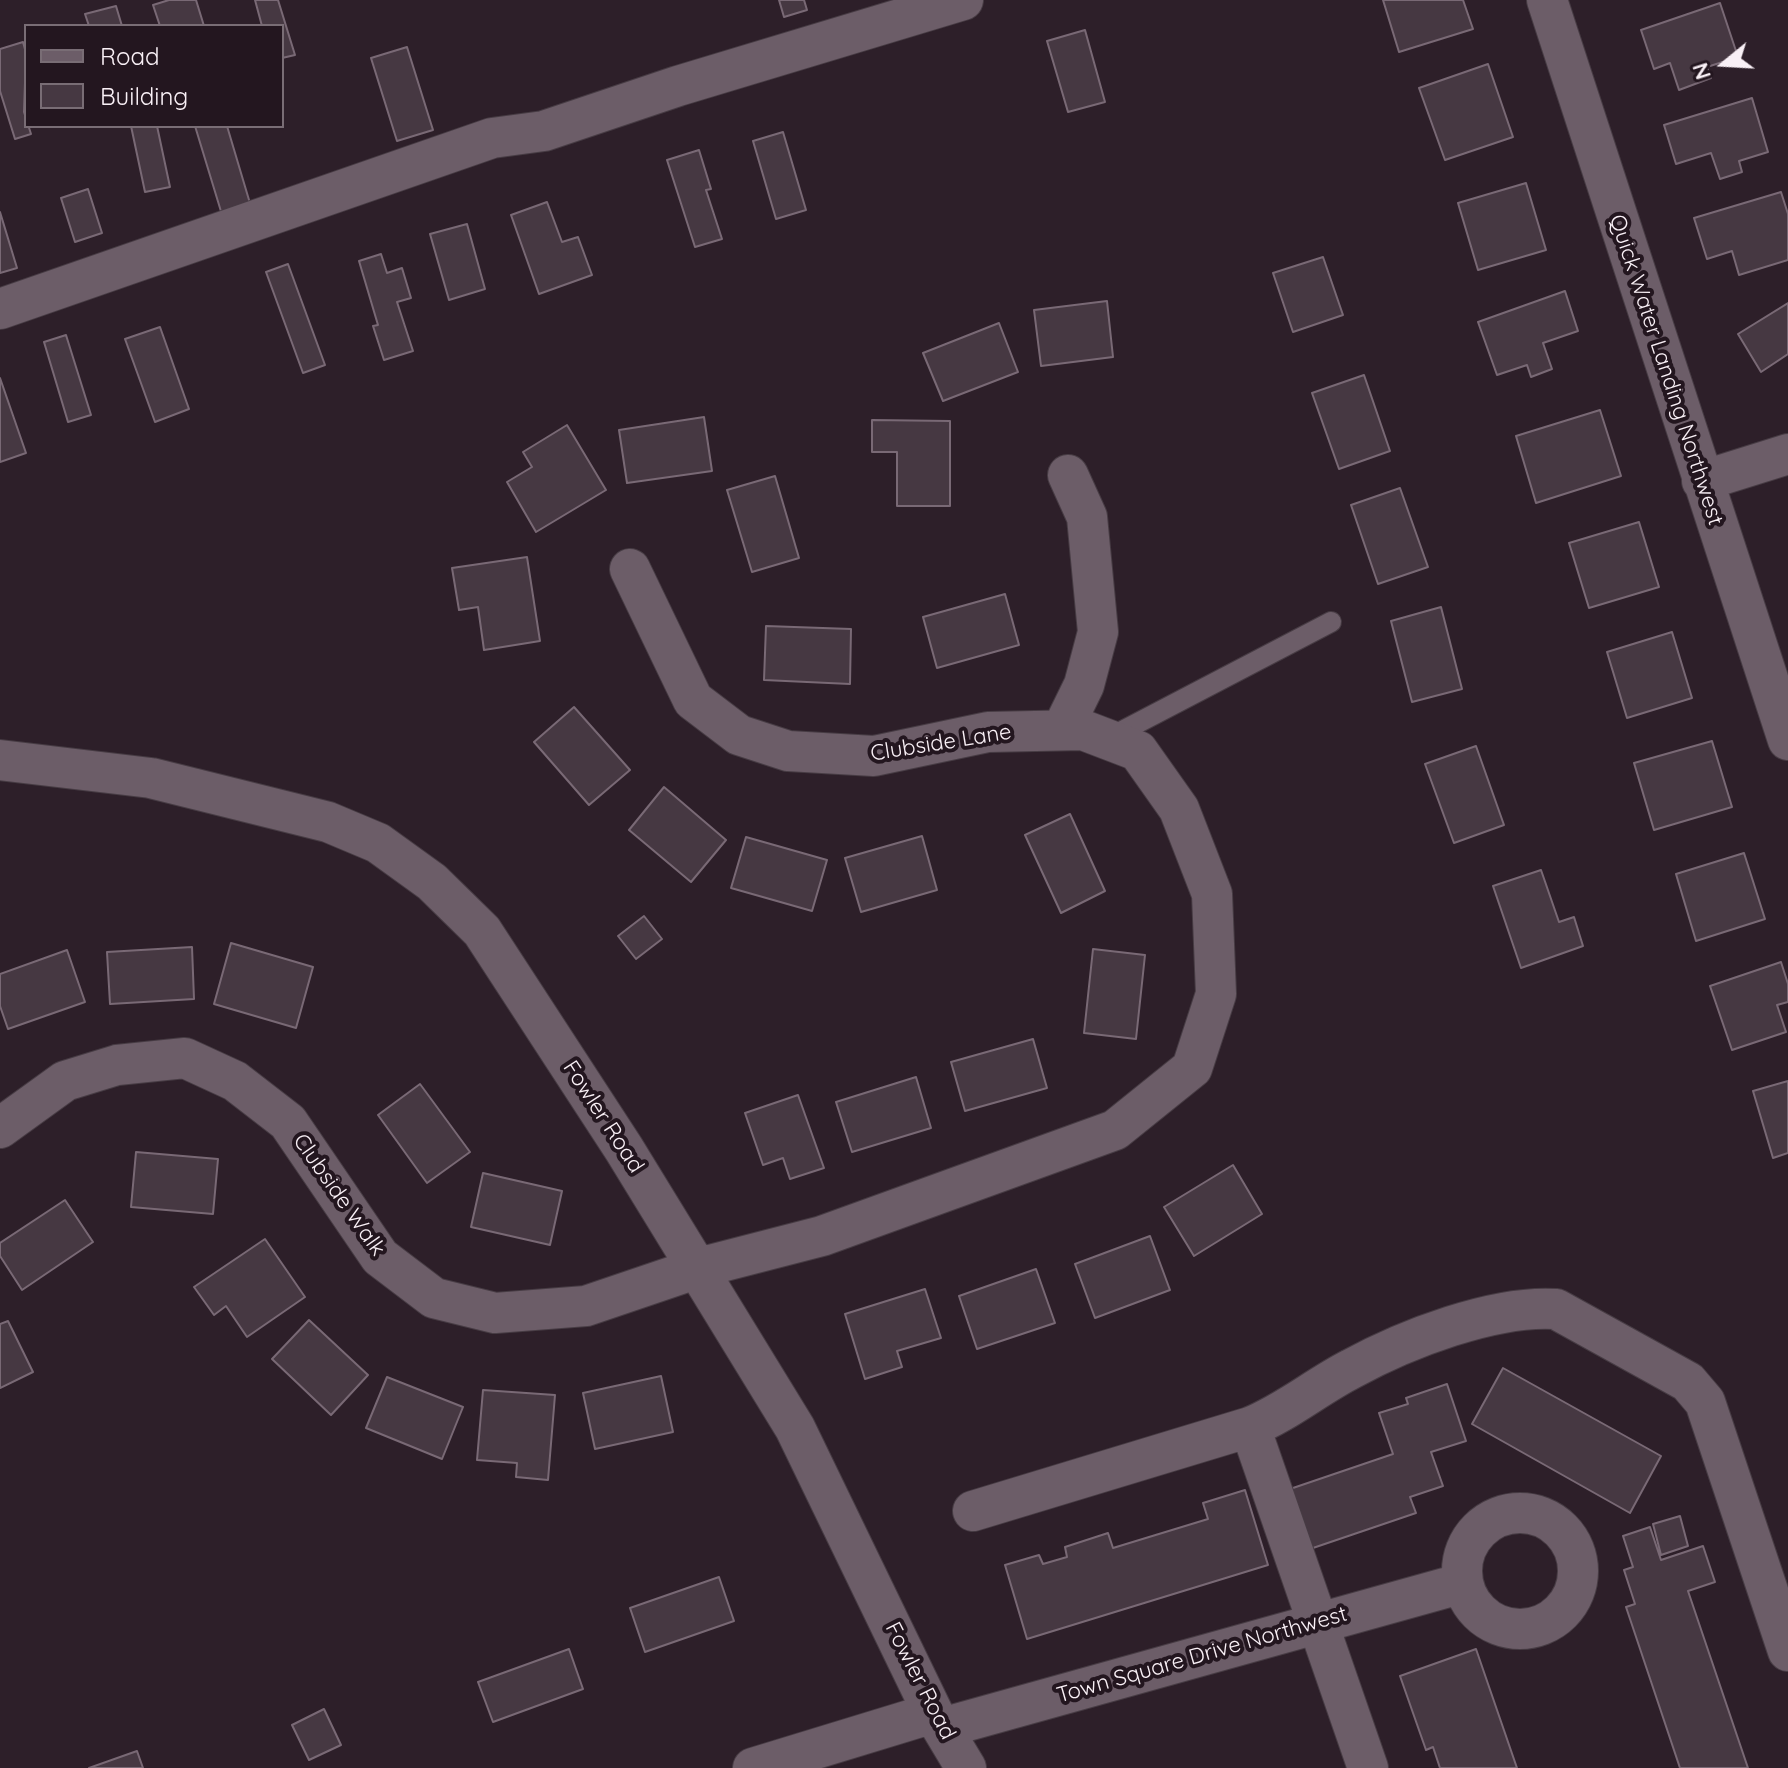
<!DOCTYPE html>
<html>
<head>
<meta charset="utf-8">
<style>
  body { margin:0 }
  #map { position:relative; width:1788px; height:1768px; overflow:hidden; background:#2d1f29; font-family:Quicksand,sans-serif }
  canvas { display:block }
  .legend { position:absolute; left:24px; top:24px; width:260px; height:104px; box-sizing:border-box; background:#23161f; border:2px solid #796d75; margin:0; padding:10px 14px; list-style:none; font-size:24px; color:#f9f0f6 }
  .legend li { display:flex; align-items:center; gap:16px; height:40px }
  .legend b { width:40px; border:2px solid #796d75 }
  .north { position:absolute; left:1684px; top:24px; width:80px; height:80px; -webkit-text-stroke:6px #23161f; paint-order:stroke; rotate:252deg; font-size:22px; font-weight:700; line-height:32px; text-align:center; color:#f9f0f6 }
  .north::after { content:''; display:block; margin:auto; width:28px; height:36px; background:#f9f0f6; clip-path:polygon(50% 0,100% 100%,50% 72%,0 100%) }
</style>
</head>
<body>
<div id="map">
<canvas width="1788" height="1768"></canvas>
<ul class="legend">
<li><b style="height:10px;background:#6c5d68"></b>Road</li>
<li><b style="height:22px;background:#463842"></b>Building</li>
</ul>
<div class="north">N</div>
</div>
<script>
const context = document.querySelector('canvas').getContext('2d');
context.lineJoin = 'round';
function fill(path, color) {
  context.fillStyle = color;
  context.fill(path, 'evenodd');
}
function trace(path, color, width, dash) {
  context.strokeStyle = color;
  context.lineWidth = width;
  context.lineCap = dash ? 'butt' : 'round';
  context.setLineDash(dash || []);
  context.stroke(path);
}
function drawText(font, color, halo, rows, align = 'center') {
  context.font = font + ' Quicksand,sans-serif';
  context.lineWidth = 8;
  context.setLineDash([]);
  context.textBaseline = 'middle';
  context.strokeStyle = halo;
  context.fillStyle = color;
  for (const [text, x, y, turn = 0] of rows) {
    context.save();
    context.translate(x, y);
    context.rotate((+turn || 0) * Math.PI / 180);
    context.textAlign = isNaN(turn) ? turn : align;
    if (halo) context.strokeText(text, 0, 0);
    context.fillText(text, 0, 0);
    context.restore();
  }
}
const building = new Path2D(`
  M169,0H196L204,26H160L153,5Z
  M255,0H278L295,55L282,58V26H262Z
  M779,0H804L807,10L784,17Z
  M1383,0H1463L1473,29L1399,52Z
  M1720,3L1738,57L1707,67L1711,78L1679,90L1670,63L1654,69L1641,30Z
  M116,6L122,26H89L85,14Z
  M1085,30L1105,102L1068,112L1047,41Z
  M23,42L26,53L24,112L31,134L15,139L0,91V49Z
  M407,47L433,130L397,141L371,58Z
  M1488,64L1513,137L1445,160L1419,88Z
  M1752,98L1768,152L1739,161L1742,172L1720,179L1711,153L1676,164L1664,125Z
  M131,126H157L170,187L145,192Z
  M195,126H227L252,210L223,218Z
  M783,132L806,210L776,219L753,141Z
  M699,150L711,189L706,190L722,239L695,247L667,160Z
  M1526,183L1546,250L1478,270L1458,203Z
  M88,189L102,233L75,242L61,198Z
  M1781,192L1788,214V260L1739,275L1732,251L1707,259L1694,218Z
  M547,202L562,242L578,237L592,275L539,294L511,215Z
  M0,212L17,268L0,273Z
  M467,224L485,289L449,300L430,234Z
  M381,254L387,273L402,268L411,298L397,302L413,351L384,360L373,326L378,325L359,261Z
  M1323,257L1343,315L1293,332L1273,273Z
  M288,264L325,365L303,373L266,272Z
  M1565,291L1578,331L1543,343L1552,369L1531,377L1527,365L1497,375L1478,322Z
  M1107,301L1113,357L1041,366L1034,310Z
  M1788,303V354L1761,372L1738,334Z
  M999,323L1018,372L943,401L923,353Z
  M160,327L189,409L155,422L125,339Z
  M66,335L91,415L68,422L44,342Z
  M1364,375L1390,451L1339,469L1312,393Z
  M0,378L26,453L0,462Z
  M1600,410L1621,476L1536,503L1516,436Z
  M704,417L712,471L627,483L619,430Z
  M872,420L950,421V506H897V452H872Z
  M567,425L606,490L536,532L507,482L532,467L523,452Z
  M775,476L799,558L752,572L727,490Z
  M1400,488L1428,567L1378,584L1351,505Z
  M1639,522L1659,587L1589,608L1569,543Z
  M527,557L540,641L484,650L478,607L459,610L452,568Z
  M1005,594L1019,645L937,668L923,617Z
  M1441,607L1462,689L1412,702L1391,621Z
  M766,626L851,629L850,684L764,680Z
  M1672,632L1692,698L1627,718L1607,652Z
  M574,707L630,770L589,805L534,742Z
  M1712,741L1732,807L1654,830L1634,763Z
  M1476,746L1504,825L1454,843L1425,764Z
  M664,787L726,840L691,882L629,830Z
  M1070,814L1105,891L1061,913L1025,835Z
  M922,836L937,890L861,912L845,858Z
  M746,837L827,860L812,911L731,888Z
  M1744,853L1765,919L1696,941L1676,874Z
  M1541,870L1559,922L1574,917L1583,946L1521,968L1493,886Z
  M644,916L662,939L636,959L618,936Z
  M231,943L313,967L296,1028L214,1004Z
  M192,947L194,999L110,1004L107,952Z
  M1093,949L1145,955L1136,1039L1084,1033Z
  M67,950L85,1002L8,1029L0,1006V974Z
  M1781,962L1788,984V1002L1777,1005L1786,1032L1732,1050L1710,986Z
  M1033,1039L1047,1088L965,1111L951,1062Z
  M916,1077L931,1128L852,1152L836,1102Z
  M1788,1081V1153L1773,1158L1753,1091Z
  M420,1084L470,1152L427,1183L378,1115Z
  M798,1095L824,1168L790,1179L783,1158L763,1165L745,1113Z
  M136,1152L218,1159L213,1214L131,1207Z
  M1233,1165L1262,1214L1194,1256L1164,1207Z
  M483,1173L562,1191L550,1245L471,1227Z
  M65,1200L93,1242L22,1290L0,1256V1243Z
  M1150,1236L1170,1290L1095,1318L1075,1264Z
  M265,1239L305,1297L247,1337L226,1306L214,1315L194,1287Z
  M1036,1269L1055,1323L977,1349L959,1296Z
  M925,1289L941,1338L897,1351L902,1367L865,1379L845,1314Z
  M309,1320L368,1375L331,1415L272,1359Z
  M8,1321L33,1372L0,1388V1324Z
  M1503,1368L1661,1456L1630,1513L1472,1424Z
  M661,1376L673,1432L595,1449L583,1393Z
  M387,1377L463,1407L442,1459L366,1428Z
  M1447,1384L1466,1441L1431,1452L1443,1486L1410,1497L1416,1513L1310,1549L1290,1489L1393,1454L1379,1413L1408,1404L1406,1398Z
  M483,1390L555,1395L548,1480L516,1477L517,1463L477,1460Z
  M1245,1490L1268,1565L1027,1639L1005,1565L1039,1555L1043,1564L1067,1557L1065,1547L1108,1533L1113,1548L1208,1519L1203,1503Z
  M1680,1516L1688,1546L1661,1555L1653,1524Z
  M1650,1527L1661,1560L1703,1546L1715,1582L1688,1591L1748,1768H1680L1626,1607L1635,1604L1624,1570L1633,1567L1623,1536Z
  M719,1577L734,1621L645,1652L630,1608Z
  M569,1649L583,1689L493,1722L478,1682Z
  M1476,1649L1517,1768H1440L1433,1747L1426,1750L1400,1676Z
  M324,1709L341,1745L309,1760L292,1725Z
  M137,1751L143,1768H89Z`);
const lane = new Path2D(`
  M1107,739L1331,622`);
const street = new Path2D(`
  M1547,0L1788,740
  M0,309L492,138L544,131L678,86L963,0
  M1702,481L1788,454
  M1062,730L1084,685L1098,632L1087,517L1068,475
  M0,760L151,778L328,822L378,843L432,882L482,931L624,1149L795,1428L933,1713L966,1768
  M0,1128L65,1081L117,1065L185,1058L235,1081L288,1122L380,1257L434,1298L495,1313L586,1306L698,1268L822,1236L1115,1130L1192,1068L1216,994L1212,894L1179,809L1138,751L1083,730L988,732L874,756L788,751L739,735L693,700L630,569
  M1250,1427L1368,1768
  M973,1511L1250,1427C1287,1412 1316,1387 1351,1369C1406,1339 1494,1305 1556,1309L1688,1382L1705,1402L1788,1651
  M1462 1571a58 58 0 1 1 116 0a58 58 0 1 1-116 0Z
  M942,1728L1463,1583
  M753,1768L933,1713`);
const streetNames = [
  ["Quick Water Landing Northwest",1666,370,72],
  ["Clubside Lane",941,743,-9],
  ["Fowler Road",603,1117,57],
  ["Clubside Walk",339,1195,55],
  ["Town Square Drive Northwest",1202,1655,-16],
  ["Fowler Road",920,1681,63]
];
fill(building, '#463842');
trace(building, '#796975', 2);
trace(lane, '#473c44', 22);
trace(street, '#473c44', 42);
trace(lane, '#6c5d68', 20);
trace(street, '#6c5d68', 40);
drawText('22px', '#f9f0f6', '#23161f', streetNames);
</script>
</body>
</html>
